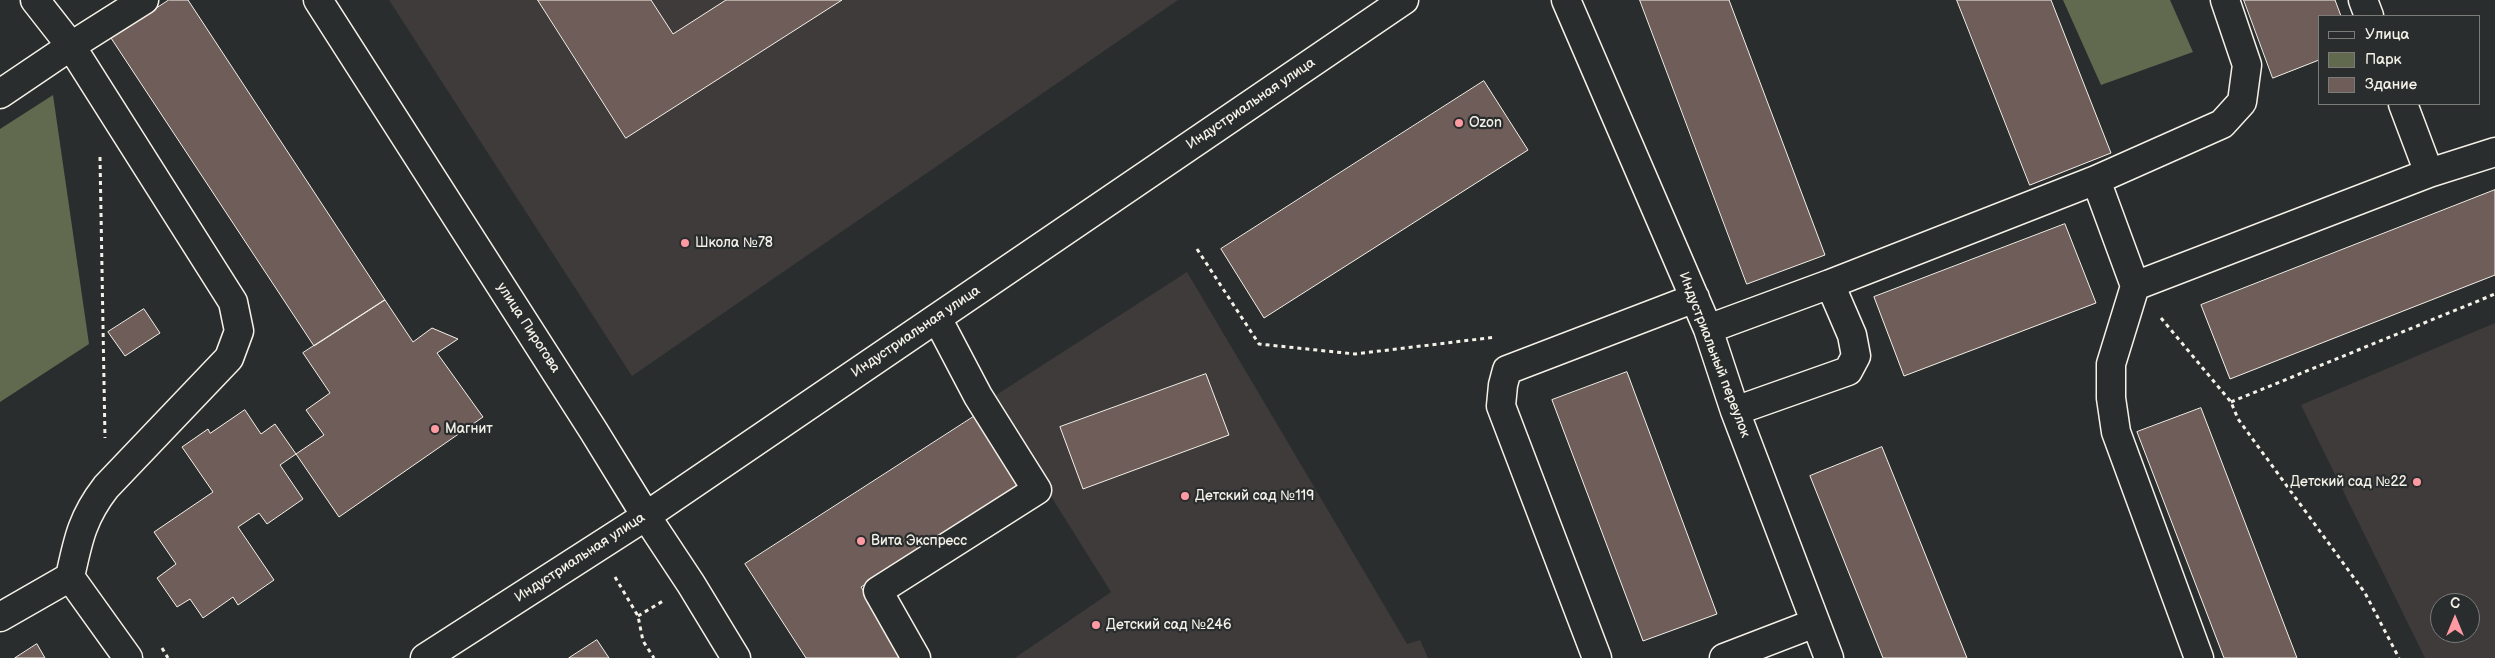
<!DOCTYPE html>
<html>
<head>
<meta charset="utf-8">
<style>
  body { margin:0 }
  #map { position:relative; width:2495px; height:658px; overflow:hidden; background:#2a2d2e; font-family:"Balsamiq Sans",sans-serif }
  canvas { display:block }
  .legend { position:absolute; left:2318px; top:15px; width:162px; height:90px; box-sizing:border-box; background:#2a2d2e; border:1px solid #7b7b78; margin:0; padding:6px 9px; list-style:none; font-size:15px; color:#f4f1e8 }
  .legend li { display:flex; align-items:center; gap:10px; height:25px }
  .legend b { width:25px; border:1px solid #7b7b78 }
  .north { position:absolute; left:2430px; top:593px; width:50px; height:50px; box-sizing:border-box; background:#2a2d2e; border:1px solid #7b7b78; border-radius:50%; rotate:0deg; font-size:14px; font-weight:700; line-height:20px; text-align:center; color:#f4f1e8 }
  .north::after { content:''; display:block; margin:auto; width:18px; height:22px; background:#ff9aa2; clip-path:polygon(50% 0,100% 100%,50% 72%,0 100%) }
</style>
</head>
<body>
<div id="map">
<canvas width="2495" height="658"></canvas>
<ul class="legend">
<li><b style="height:6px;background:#2a2d2e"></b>Улица</li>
<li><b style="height:14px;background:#61694f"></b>Парк</li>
<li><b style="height:14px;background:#6f5d59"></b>Здание</li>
</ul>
<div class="north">С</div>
</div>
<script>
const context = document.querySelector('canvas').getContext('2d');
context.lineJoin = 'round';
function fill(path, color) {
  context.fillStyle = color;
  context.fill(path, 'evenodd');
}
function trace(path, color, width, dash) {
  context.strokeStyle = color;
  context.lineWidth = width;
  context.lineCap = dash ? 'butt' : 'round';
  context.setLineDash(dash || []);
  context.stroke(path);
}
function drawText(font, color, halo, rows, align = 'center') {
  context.font = font + ' "Balsamiq Sans",sans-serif';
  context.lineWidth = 4.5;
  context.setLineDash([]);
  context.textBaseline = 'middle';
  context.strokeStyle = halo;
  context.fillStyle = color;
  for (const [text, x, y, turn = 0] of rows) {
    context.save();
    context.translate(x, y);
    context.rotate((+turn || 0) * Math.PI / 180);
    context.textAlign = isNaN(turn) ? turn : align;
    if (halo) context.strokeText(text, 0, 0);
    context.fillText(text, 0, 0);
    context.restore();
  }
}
const built = new Path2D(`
  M389,0H1178L632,376Z
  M1187,272L1407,644L1420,640L1428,658H1015L1111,592L990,399Z
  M2495,323V658H2425L2301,405ZM2440,603H2470V633H2440Z`);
const green = new Path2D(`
  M2063,0H2170L2193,52L2101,85Z
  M53,95L89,344L0,402V129Z`);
const building = new Path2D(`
  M169,0H188L385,300L314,346L111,38Z
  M538,0H651L673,34L726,0H842L626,138Z
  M1640,0H1729L1825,255L1747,284Z
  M1957,0H2051L2111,153L2030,185Z
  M2244,0H2335L2341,16H2319V60L2273,78Z
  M1484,81L1528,150L1264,318L1221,249Z
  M2495,190V275L2230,379L2201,305Z
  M2065,224L2096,303L1904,376L1874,297Z
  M385,300L413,342L432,328L458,339L437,353L483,417L339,517L296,454L324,435L306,410L330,393L303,353Z
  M144,309L160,333L125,356L108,332Z
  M1627,372L1717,614L1643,641L1552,400Z
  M1206,374L1229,435L1083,489L1060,427Z
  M2201,408L2297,658H2224L2137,432Z
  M245,410L261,434L275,424L296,454L280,465L303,499L267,524L259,513L238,527L274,580L238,605L233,597L203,618L190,599L177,607L157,578L176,564L154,532L213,492L182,447L208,429L210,433Z
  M978,414L1022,482L861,587L907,658H806L745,564Z
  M1882,447L1967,658H1883L1810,476Z
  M597,640L609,658H569Z
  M37,644L45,658H15Z`);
const path = new Path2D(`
  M100,157L105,438
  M1197,249L1259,344L1355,354L1496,337
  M2161,318L2231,402L2238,419L2365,593L2399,658
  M2231,402L2495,294
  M615,577L638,616L643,641L654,658
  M638,616L663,601
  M162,648L168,658`);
const minor = new Path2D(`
  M318,0L593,430L646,516L691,584L736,658
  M1566,0L1708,329L1735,411L1829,658
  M2363,0L2369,16
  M0,94L71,46L35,0
  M2429,173L2495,152
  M2096,180L2222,124L2242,102L2247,65L2225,0
  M1708,329L1830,284
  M1735,411L1848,371L1856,356L1852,335L1830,284L2096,180L2135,286
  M0,617L70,577
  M128,658L70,577C78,540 82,518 106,487L229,358L239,331L233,302L71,46L144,0
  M425,658L646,516L1404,0
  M916,658L878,591L1037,490L978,396L937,318
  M1597,658L1501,406L1503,385L1507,370L1695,298
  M1724,658L1815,623
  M2199,658L2116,432L2111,398V364L2135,286L2429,173L2403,104`);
const markers = [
  [1459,123,5,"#ff9aa2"],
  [685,243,5,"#ff9aa2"],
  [435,429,5,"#ff9aa2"],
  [2417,482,5,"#ff9aa2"],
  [1185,496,5,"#ff9aa2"],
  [861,541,5,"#ff9aa2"],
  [1096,625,5,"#ff9aa2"]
];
const streetNames = [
  ["Индустриальная улица",1251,104,-34],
  ["улица Пирогова",528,328,57],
  ["Индустриальная улица",916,332,-34],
  ["Индустриальный переулок",1714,355,69],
  ["Индустриальная улица",580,558,-33]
];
const poiNames = [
  ["Ozon",1469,123],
  ["Школа №78",695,243],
  ["Магнит",445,429],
  ["Детский сад №22",2407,482,"right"],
  ["Детский сад №119",1195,496],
  ["Вита Экспресс",871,541],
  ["Детский сад №246",1106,625]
];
fill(built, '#3f3b3b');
fill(green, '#61694f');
fill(building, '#6f5d59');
trace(building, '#f4f1e8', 1);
trace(minor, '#f4f1e8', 31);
trace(path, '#f4f1e8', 3, [4, 4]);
trace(minor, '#2a2d2e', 28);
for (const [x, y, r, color] of markers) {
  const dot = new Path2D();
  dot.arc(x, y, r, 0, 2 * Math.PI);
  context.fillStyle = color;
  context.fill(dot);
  trace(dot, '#2a2d2e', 2);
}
drawText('14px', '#f4f1e8', '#2a2d2e', streetNames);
drawText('14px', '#f4f1e8', '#2a2d2e', poiNames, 'left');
</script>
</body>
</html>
